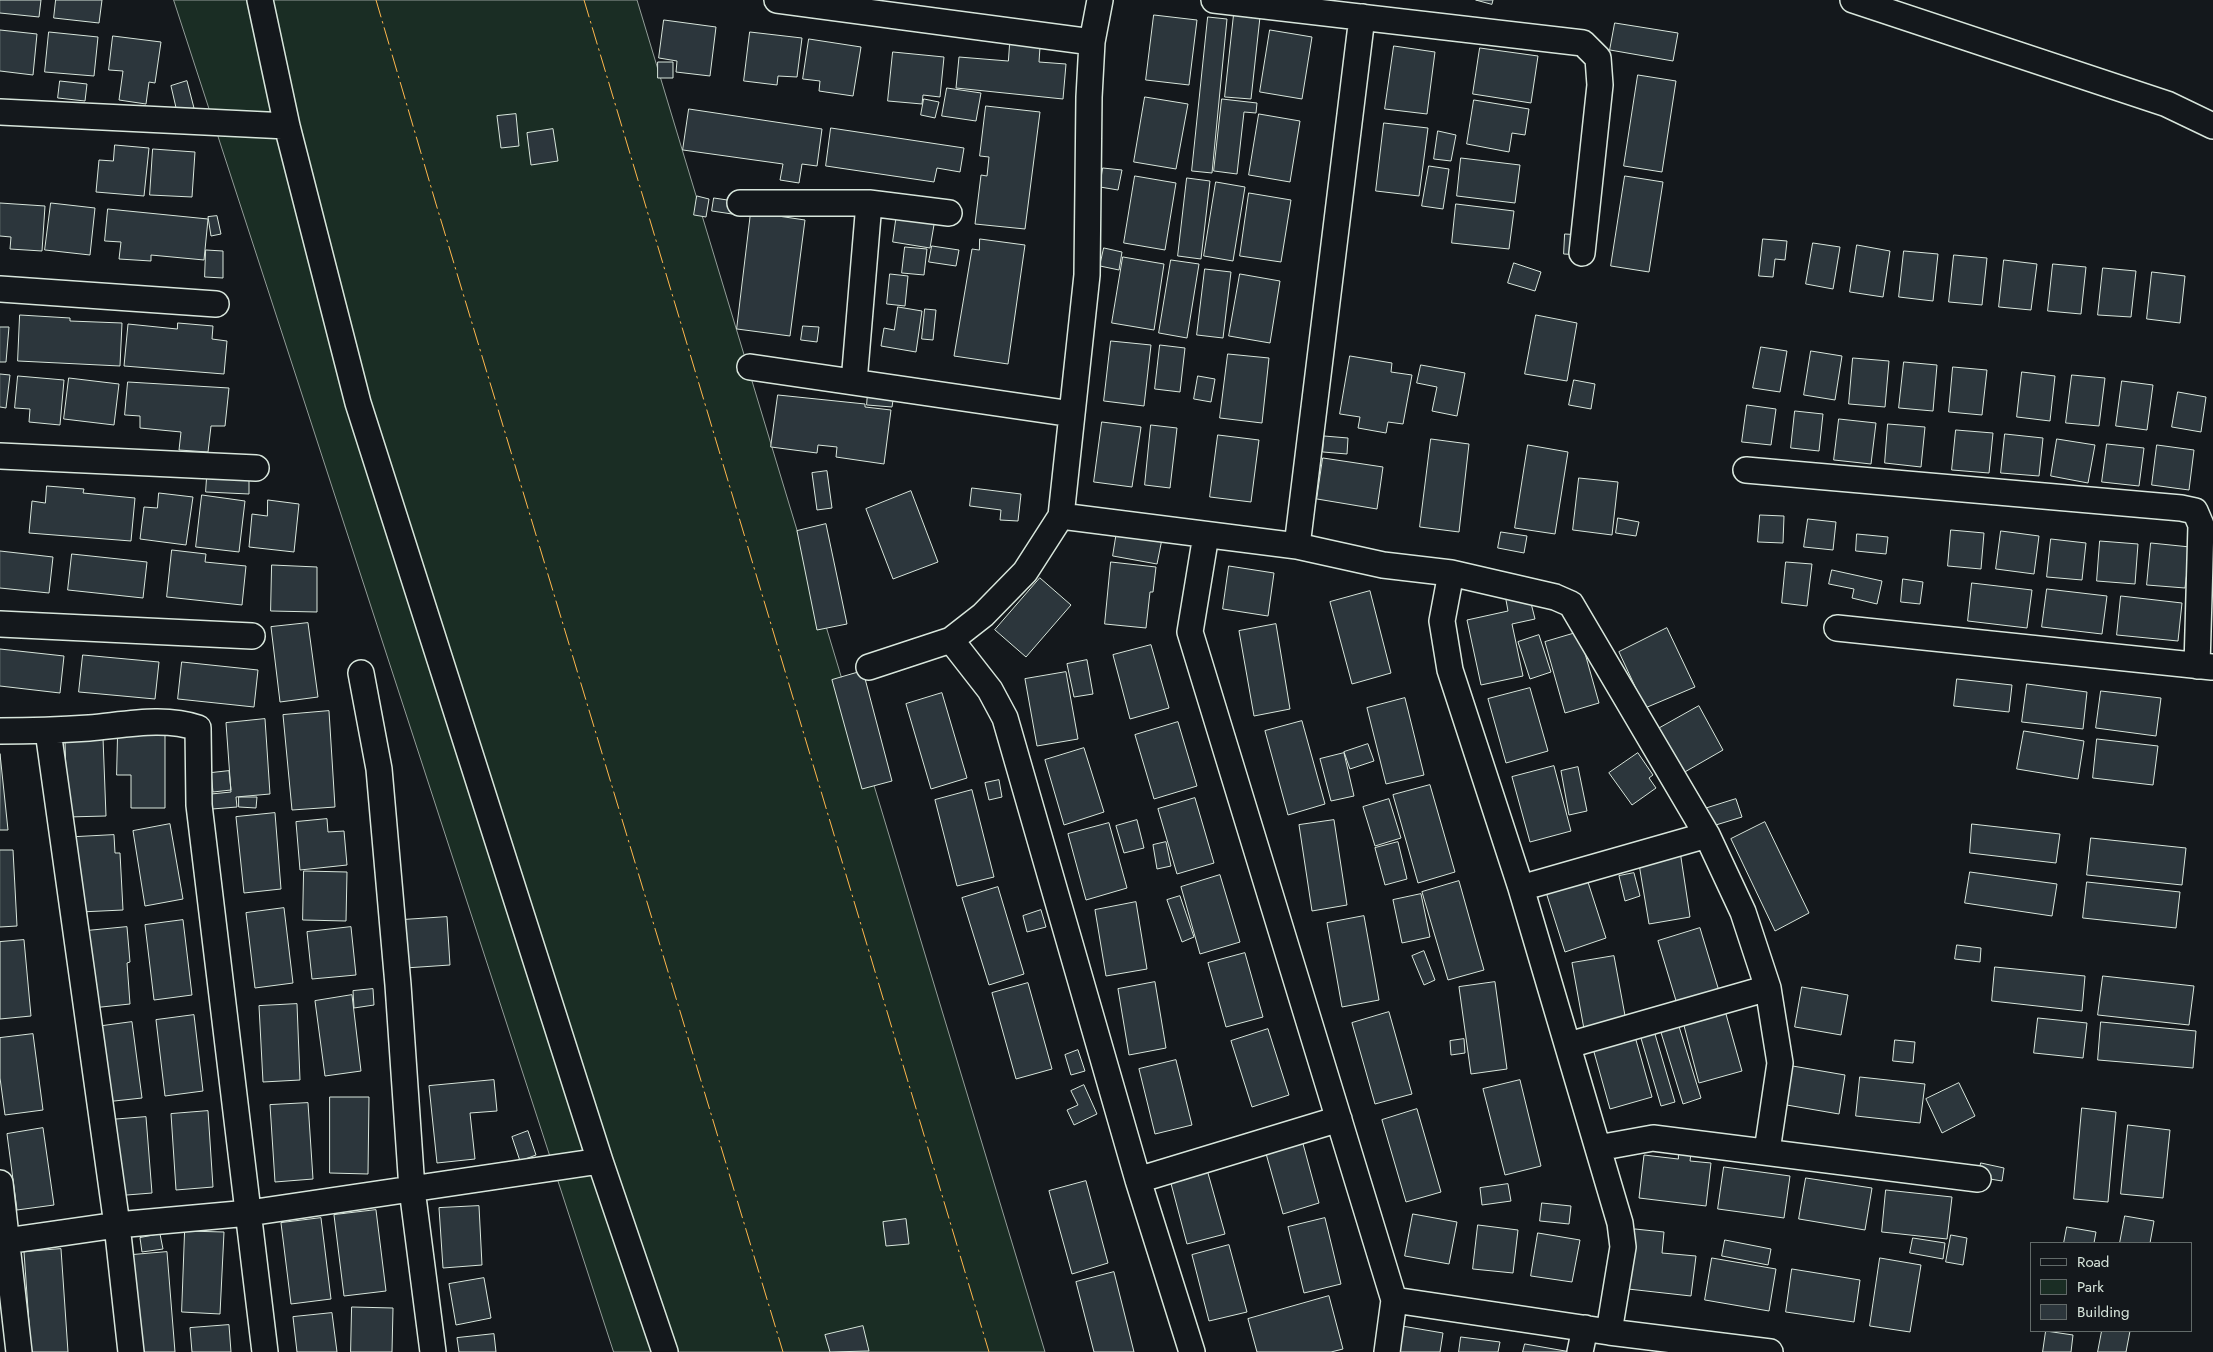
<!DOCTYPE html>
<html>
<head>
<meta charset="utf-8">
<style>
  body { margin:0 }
  #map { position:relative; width:2213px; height:1352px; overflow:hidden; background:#14181c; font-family:Jost,sans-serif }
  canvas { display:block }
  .legend { position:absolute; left:2030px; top:1242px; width:162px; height:90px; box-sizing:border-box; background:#14181c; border:1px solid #626a69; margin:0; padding:6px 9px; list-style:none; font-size:15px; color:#d8e6dc }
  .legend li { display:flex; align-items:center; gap:10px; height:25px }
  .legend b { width:25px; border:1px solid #626a69 }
</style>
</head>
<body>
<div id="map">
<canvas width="2213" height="1352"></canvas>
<ul class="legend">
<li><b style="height:6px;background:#14181c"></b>Road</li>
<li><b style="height:14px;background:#1a2d24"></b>Park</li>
<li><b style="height:14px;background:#2c363c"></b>Building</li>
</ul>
</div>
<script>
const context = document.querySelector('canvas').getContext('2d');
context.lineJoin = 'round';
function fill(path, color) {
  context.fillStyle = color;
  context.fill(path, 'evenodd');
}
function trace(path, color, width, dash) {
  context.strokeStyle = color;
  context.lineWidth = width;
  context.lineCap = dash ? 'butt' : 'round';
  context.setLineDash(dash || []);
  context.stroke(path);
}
const green = new Path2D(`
  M174,0H637L1045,1352H614Z`);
const building = new Path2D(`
  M0,0H41L39,17L0,13Z
  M56,0H102L99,23L54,18Z
  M1476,0H1493L1492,4Z
  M1234,14L1260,17L1251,99L1225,97Z
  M1154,15L1197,20L1189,85L1146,80Z
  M1208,17L1227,19L1212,173L1192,171Z
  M664,20L716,27L710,76L676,72L677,61L659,58Z
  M1615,23L1678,33L1673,61L1610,50Z
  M0,30L37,34L33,75L0,71Z
  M1270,30L1312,37L1302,99L1260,92Z
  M49,32L98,37L94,76L45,72Z
  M750,32L802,38L797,77L778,76L777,85L744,81Z
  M113,36L161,42L155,83L149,82L146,104L119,100L123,71L109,70Z
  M809,39L861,47L853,96L819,91L820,81L803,79Z
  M1010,44L1040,47L1039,62L1066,64L1063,99L956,88L959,57L1008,61Z
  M1394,46L1435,52L1427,114L1385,109Z
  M1480,48L1538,56L1531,103L1473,94Z
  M893,52L944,57L940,97L923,95L922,104L888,101Z
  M658,62H673V78H658Z
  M1638,75L1676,81L1662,172L1624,166Z
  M60,81L87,84L85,101L58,98Z
  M187,81L194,108L177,112L171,86Z
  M947,88L981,93L976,121L942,116Z
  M1145,97L1188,104L1176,169L1134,162Z
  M924,99L939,102L935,118L921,115Z
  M1222,99L1257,103L1256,113L1244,112L1237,174L1214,171Z
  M1474,100L1529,109L1525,135L1512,133L1509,152L1467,144Z
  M986,106L1040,112L1025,229L975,224L981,175L987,176L989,157L980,156Z
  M689,109L822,129L817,166L802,164L799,183L780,180L783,164L683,150Z
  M516,114L519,146L501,148L497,116Z
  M1259,114L1300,121L1290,182L1249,175Z
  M1384,123L1428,128L1419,196L1376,191Z
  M831,128L964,148L960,172L937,168L934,182L826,166Z
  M553,129L558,161L531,165L527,133Z
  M1438,131L1456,135L1451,161L1434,159Z
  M115,145L149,148L144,196L96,192L99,160L113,161Z
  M153,149L195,152L192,197L150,195Z
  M1461,158L1520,165L1515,203L1457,196Z
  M1429,166L1449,169L1443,209L1422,206Z
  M1103,168L1122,170L1118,190L1100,187Z
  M1135,176L1176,183L1165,250L1124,243Z
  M1625,176L1663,182L1649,272L1611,266Z
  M1187,178L1210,181L1201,259L1178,256Z
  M1216,182L1245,187L1233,261L1204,256Z
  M1249,193L1291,200L1281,262L1240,256Z
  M697,196L709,199L706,217L694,215Z
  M714,198L734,201L732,214L712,211Z
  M0,203L45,206L42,251L10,249L11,237L0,236Z
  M51,203L95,208L90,255L45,250Z
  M1456,204L1514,211L1509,249L1452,243Z
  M108,209L208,219L204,260L151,255V261L119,259L121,242L105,241Z
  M751,212L805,220L790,336L737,329Z
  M897,213L935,219L930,248L893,242Z
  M217,216L221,234L211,236L208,217Z
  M1565,234L1582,235L1581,255L1564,254Z
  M980,239L1025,245L1008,364L954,356L972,249L979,250Z
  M1763,239L1787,241L1785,260L1775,259L1773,277L1759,276Z
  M1813,243L1840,247L1833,289L1806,284Z
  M1857,245L1890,251L1883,297L1850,292Z
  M932,246L959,250L956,266L929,262Z
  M905,247L927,249L924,275L902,273Z
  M1104,248L1122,252L1119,270L1100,266Z
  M206,250L223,251V278L205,277Z
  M1904,251L1938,254L1933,301L1899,297Z
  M1954,255L1987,258L1982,305L1949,302Z
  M1123,257L1164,264L1154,330L1112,323Z
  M1171,260L1199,264L1187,338L1159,333Z
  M2004,260L2037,264L2031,310L1999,307Z
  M1514,263L1541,272L1535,291L1508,283Z
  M2053,264L2086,267L2081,314L2048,311Z
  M2103,268L2136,271L2131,317L2098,315Z
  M1205,269L1231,272L1223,338L1197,335Z
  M2152,272L2185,276L2180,323L2147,319Z
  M890,274L908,276L905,306L887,304Z
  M1240,274L1280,281L1270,343L1229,336Z
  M898,307L922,311L916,352L881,346L884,328L894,330Z
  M925,309L936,310L933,340L922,339Z
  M20,315L70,318V321L122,323L120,366L18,361Z
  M1536,315L1577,323L1567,381L1525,374Z
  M178,323L213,326L212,339L227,341L224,374L124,366L128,324L177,329Z
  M803,326L819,327L817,342L801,340Z
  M0,327H9L6,362H0Z
  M1111,341L1151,345L1144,406L1104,401Z
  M1160,345L1185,348L1180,392L1155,389Z
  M1761,347L1787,351L1780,392L1753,388Z
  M1811,351L1842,356L1835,400L1804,395Z
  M1228,354L1269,358L1262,423L1220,418Z
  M1350,356L1392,363L1391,372L1412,375L1403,424L1388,422L1386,433L1358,428L1360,417L1340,414Z
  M1853,358L1889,361L1885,407L1849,404Z
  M1904,362L1937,365L1933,411L1899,408Z
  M1421,365L1465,373L1457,416L1432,411L1437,387L1417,383Z
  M1953,367L1987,370L1982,415L1949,412Z
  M2022,372L2055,376L2050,421L2017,417Z
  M0,374L10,375L6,408L0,407Z
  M2072,375L2105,378L2099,426L2066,423Z
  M18,376L64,380L60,425L29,422L30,409L15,408Z
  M1198,376L1215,379L1211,402L1194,399Z
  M69,378L119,384L114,425L64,419Z
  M1574,380L1595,384L1591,409L1569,405Z
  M2122,381L2153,385L2147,430L2116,426Z
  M128,382L229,388L225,426H211L208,452L179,450L181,432L140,428V416L125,415Z
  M868,392L894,394L892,407L867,405Z
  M2178,392L2206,397L2201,432L2172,427Z
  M778,395L865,404V407L891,410L884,464L836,457L837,447L818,445L817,453L771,447Z
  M1747,405L1776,409L1771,445L1742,442Z
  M1795,411L1823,414L1819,451L1791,448Z
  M1839,419L1876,423L1871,464L1834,460Z
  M1102,422L1141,427L1132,487L1094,482Z
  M1888,424L1925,427L1921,467L1885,463Z
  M1151,425L1177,428L1170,488L1145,485Z
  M1956,430L1993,433L1989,473L1952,470Z
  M2005,434L2043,438L2039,476L2001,473Z
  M1218,435L1259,440L1251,502L1210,497Z
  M1324,436L1348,438L1347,454L1323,452Z
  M1431,439L1469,444L1459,532L1420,527Z
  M2057,439L2095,445L2088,483L2051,476Z
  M2107,444L2144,448L2139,486L2102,482Z
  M1528,445L1568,452L1555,534L1515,528Z
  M2157,445L2194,450L2189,490L2152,485Z
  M1323,458L1383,467L1377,509L1317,499Z
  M827,471L832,508L817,510L812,473Z
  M207,477L249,479V494L206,492Z
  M1579,478L1618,482L1612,535L1573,530Z
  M47,486L84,489L83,493L135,498L131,541L29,533L32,501L45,503Z
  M972,488L1021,494L1018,521L1000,520L1001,510L970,506Z
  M911,491L938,562L893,579L866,509Z
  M159,493L193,497L186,545L140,539L144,507L157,508Z
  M202,495L245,501L239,552L196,547Z
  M268,500L299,504L294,552L249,547L252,514L267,516Z
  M1760,515L1784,516L1783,543L1758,542Z
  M1618,518L1639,522L1636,536L1616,533Z
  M1808,519L1836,522L1833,550L1804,547Z
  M826,524L847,624L817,630L797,531Z
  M1951,530L1984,533L1981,569L1948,566Z
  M1117,531L1162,539L1157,564L1113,556Z
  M2001,531L2039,536L2034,574L1996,569Z
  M1501,532L1527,536L1524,553L1498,548Z
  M1857,534L1888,537L1886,554L1856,551Z
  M2051,539L2086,543L2082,580L2047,577Z
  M2100,541L2138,544L2135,584L2097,581Z
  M2151,543L2190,547L2185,588L2147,585Z
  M172,550L206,554L205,562L246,566L242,605L167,597Z
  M0,551L53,557L49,593L0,588Z
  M72,554L147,562L143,598L68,590Z
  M1111,562L1156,567L1153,592H1150L1146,628L1105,624Z
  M1786,562L1812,564L1807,606L1782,603Z
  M272,565L317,567V612L271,611Z
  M1229,566L1274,573L1268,616L1223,609Z
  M1832,570L1882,581L1877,604L1852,598L1854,589L1829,584Z
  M1040,578L1071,605L1026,657L995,630Z
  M1903,579L1923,582L1920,604L1901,602Z
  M1972,583L2032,590L2027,628L1968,621Z
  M2047,589L2107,596L2102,634L2042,627Z
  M1370,591L1391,673L1352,684L1330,602Z
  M1529,595L1535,619L1512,624L1523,676L1481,685L1467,620L1508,611L1506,600Z
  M2121,596L2182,603L2178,641L2117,635Z
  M308,623L318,697L280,702L271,627Z
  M1276,624L1290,709L1254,716L1239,631Z
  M1667,628L1695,687L1645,708L1619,652Z
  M1579,632L1599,703L1565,713L1545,642Z
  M1539,635L1551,672L1530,679L1518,642Z
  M1151,645L1169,708L1130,719L1113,655Z
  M0,649L64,656L60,693L0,686Z
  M83,655L159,662L155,699L79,692Z
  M1087,660L1093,694L1074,697L1067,664Z
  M182,662L258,670L254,707L178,699Z
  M863,671L892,781L862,789L832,680Z
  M1066,672L1078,739L1037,746L1025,679Z
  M1957,679L2012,685L2009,712L1954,706Z
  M2027,684L2087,692L2083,729L2022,722Z
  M1530,688L1548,751L1506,763L1488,699Z
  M2101,691L2161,698L2156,736L2096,728Z
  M942,693L967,778L931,789L906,704Z
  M1405,698L1424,775L1386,784L1367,708Z
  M1699,706L1723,750L1683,773L1658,729Z
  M329,711L335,807L292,810L283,715Z
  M265,719L270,794L236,797L237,807L212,809L211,794L231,792L226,723Z
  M1302,721L1325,804L1288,815L1265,731Z
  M1178,722L1197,786L1154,799L1135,735Z
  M2024,731L2084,741L2078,779L2017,769Z
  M118,733H165V808H131V775H117Z
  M103,738L106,816L67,817L65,740Z
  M2097,739L2158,746L2153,785L2093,778Z
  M1368,744L1374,761L1350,769L1344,752Z
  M1084,748L1104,812L1064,825L1045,760Z
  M1344,753L1354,796L1331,801L1320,759Z
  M1638,753L1653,775L1649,778L1656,788L1632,805L1609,773Z
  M0,754L8,830H0Z
  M1554,766L1571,831L1530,842L1512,777Z
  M1578,767L1587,811L1569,815L1561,771Z
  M229,771L231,790L213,792L211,773Z
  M999,780L1002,797L989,800L985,783Z
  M1430,785L1455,872L1418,883L1393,795Z
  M972,790L994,877L957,886L935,800Z
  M239,797H257L256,808L239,807Z
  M1195,798L1214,863L1177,874L1158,809Z
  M1389,799L1401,838L1375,846L1363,807Z
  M1736,799L1742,817L1706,828L1701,810Z
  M275,813L281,889L244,893L236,817Z
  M327,819L328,832L344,831L347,865L300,870L296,822Z
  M1137,820L1144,848L1124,853L1116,826Z
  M1334,820L1347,905L1312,911L1299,825Z
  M1765,822L1809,913L1775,931L1731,839Z
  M1109,823L1127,888L1086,900L1068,834Z
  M170,824L183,899L145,906L133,831Z
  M1972,824L2060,834L2056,863L1970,853Z
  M114,835L115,853H120L123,910L80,912L76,837Z
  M2091,838L2186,848L2182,885L2087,875Z
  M1166,842L1171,866L1157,869L1153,845Z
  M1398,842L1407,879L1385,885L1375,848Z
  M0,850H13L17,926L0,927Z
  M1680,851L1690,917L1649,924L1638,858Z
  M304,871L347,872L346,921L303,920Z
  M1970,872L2057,884L2052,916L1965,903Z
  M1634,873L1640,896L1625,901L1619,876Z
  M1220,875L1240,942L1200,954L1181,887Z
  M1586,876L1606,938L1565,952L1545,889Z
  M1459,881L1484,970L1448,980L1422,892Z
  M2087,882L2180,892L2176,928L2083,918Z
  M998,887L1024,974L989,985L962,898Z
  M1421,894L1430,937L1402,943L1393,900Z
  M1180,896L1194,937L1182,942L1167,900Z
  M1136,902L1147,969L1106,976L1095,910Z
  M284,908L293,983L255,988L246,913Z
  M1041,910L1046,927L1027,932L1023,916Z
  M1364,916L1379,1000L1342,1007L1327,923Z
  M447,917L450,965L405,968L402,920Z
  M183,920L192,995L154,1000L145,925Z
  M127,927L130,962L127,963L130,1004L92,1008L86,931Z
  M351,927L356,975L312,979L307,932Z
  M1700,928L1719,991L1677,1004L1658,941Z
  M24,940L31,1016L0,1019V942Z
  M1957,945L1981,948L1980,962L1955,959Z
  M1424,951L1435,980L1424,985L1412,956Z
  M1245,953L1263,1017L1226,1027L1208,963Z
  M1614,956L1626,1021L1584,1029L1572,963Z
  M1995,967L2085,976L2082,1011L1992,1001Z
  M2103,976L2194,986L2189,1025L2098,1015Z
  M1155,982L1166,1048L1129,1055L1118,989Z
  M1495,982L1507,1069L1471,1074L1459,987Z
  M1028,983L1052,1069L1016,1079L992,993Z
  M1802,987L1848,995L1841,1035L1795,1027Z
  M373,989L374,1005L354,1008L353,991Z
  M352,995L361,1071L325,1076L315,1001Z
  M297,1004L300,1080L263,1082L259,1006Z
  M1724,1007L1742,1071L1699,1083L1682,1018Z
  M1389,1012L1412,1094L1375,1104L1352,1023Z
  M194,1015L203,1091L165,1096L156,1020Z
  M2038,1018L2087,1023L2083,1058L2034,1053Z
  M1677,1020L1701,1098L1683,1104L1659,1026Z
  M132,1022L142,1098L105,1102L95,1027Z
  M2101,1022L2196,1031L2193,1068L2098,1060Z
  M1652,1024L1675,1102L1661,1106L1638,1028Z
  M1268,1029L1289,1095L1252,1107L1231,1041Z
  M1634,1033L1652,1097L1610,1109L1592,1045Z
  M33,1034L43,1110L5,1115L0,1078V1038Z
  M1464,1039L1465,1053L1451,1055L1450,1041Z
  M1895,1040L1915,1042L1913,1063L1893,1061Z
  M1078,1050L1085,1071L1071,1075L1065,1055Z
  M1176,1060L1192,1125L1155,1134L1139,1069Z
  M1781,1064L1845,1075L1839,1114L1775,1103Z
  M1860,1077L1925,1084L1920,1123L1856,1116Z
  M494,1080L497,1111L470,1113L475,1159L437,1163L429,1086Z
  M1520,1080L1541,1166L1505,1175L1483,1089Z
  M1959,1083L1975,1116L1942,1133L1926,1099Z
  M1084,1085L1097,1114L1074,1125L1067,1110L1078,1105L1071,1091Z
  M330,1097H369L368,1174L330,1173Z
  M308,1103L313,1179L275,1182L270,1105Z
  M2082,1108L2116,1112L2108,1202L2074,1199Z
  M1417,1109L1441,1192L1406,1202L1382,1120Z
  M208,1111L213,1187L176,1190L171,1114Z
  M146,1117L152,1193L114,1196L109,1120Z
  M2128,1125L2170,1130L2163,1198L2121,1194Z
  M43,1128L54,1205L17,1210L7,1134Z
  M528,1131L536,1155L520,1161L512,1137Z
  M1302,1140L1319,1203L1283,1214L1265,1150Z
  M1679,1145L1692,1146L1690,1161L1711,1163L1706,1206L1639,1198L1644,1155L1678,1159Z
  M1981,1163L2004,1168L2002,1181L1978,1177Z
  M1206,1166L1225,1234L1187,1244L1169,1176Z
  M1724,1167L1790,1176L1784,1218L1718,1209Z
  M1806,1178L1872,1188L1865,1230L1799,1219Z
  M1086,1181L1108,1263L1072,1274L1049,1191Z
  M1508,1184L1511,1201L1482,1205L1480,1188Z
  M1886,1190L1952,1197L1947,1239L1882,1232Z
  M1542,1203L1571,1206L1569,1224L1540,1221Z
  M479,1206L482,1265L443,1268L439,1208Z
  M376,1210L386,1291L344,1296L334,1215Z
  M1413,1214L1457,1222L1449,1264L1405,1256Z
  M2125,1216L2154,1221L2150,1243H2120Z
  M321,1218L331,1299L291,1304L281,1223Z
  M1325,1218L1341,1284L1304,1293L1288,1227Z
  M906,1219L909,1244L886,1246L883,1222Z
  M1478,1225L1518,1230L1513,1273L1473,1269Z
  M2067,1227L2096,1232L2094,1243H2064Z
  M1635,1229L1664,1232L1662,1253L1696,1256L1691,1296L1628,1289Z
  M185,1231L224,1232L220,1314L182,1312Z
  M1538,1233L1580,1240L1572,1282L1531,1276Z
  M160,1234L163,1249L142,1252L140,1238Z
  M1951,1235L1967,1238L1963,1265L1946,1262Z
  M1913,1238L1945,1243L1943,1259L1910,1253Z
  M1725,1240L1771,1249L1768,1265L1722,1256Z
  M1229,1245L1247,1312L1209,1321L1192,1255Z
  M61,1249L68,1352H31L24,1252Z
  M167,1252L175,1352H140L132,1255Z
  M1712,1258L1776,1269L1769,1311L1705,1300Z
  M1880,1258L1921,1265L1910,1332L1870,1326Z
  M1792,1269L1860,1280L1854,1322L1786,1312Z
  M1114,1272L1134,1352H1094L1076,1282Z
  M484,1278L491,1318L456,1325L449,1284Z
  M1329,1296L1343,1349L1331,1352H1257L1248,1319Z
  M352,1307L393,1308L392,1352H351Z
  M332,1313L337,1352H297L293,1317Z
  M229,1325L231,1352H192L190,1328Z
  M863,1326L869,1351L830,1352L825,1335Z
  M1402,1326L1443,1333L1440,1352H1397Z
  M2046,1331L2073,1335L2071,1352H2043Z
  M2102,1331H2130L2126,1352H2098Z
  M494,1334L496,1352H459L457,1338Z
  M1461,1337L1500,1342L1498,1352H1459Z
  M1525,1344L1571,1352H1523Z`);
const minor = new Path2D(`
  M260,0L287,126L358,403L600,1161L665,1352
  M777,0L1092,42
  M1214,0L1583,43L1598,58L1600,85L1582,253
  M1853,0L2167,104L2213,126
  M0,112L287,126
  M740,203H869L949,213
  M0,289L216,304
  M750,367L1072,414
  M854,382L869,203
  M0,456L256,468
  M1746,470L2181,508L2195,511L2201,525L2197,666
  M1061,516L1297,546L1383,565L1451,573L1555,597L1571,604L1707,835L1743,912L1768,988L1780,1063L1767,1151
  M1206,535L1190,632L1394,1300L1387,1352
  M1297,546L1362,17
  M1451,573L1442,621L1450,670L1521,888L1620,1223L1623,1247L1609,1332
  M0,624L252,636
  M1837,628L2212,667
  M951,640L990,690L1005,718L1138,1180L1192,1352
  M869,667L951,640L983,615L1025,572L1061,516L1087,275L1089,97L1092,42L1100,0
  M361,673L379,769L398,985L412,1189L433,1352
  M0,731C30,731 60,730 89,728C124,725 164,716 198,728L199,805L265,1352
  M48,731L117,1225L131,1352
  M1521,888L1707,835
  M1569,1045L1768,988
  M1598,1148L1653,1138L1978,1179
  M1138,1180L1339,1119
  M0,1183L19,1352
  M0,1242L117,1225L249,1213L600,1161
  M1394,1300L1609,1332L1770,1352
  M1580,1352L1585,1328`);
const power = new Path2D(`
  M376,0L436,204L783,1352
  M584,0L989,1352`);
fill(green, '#1a2d24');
trace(green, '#939e99', 1);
fill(building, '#2c363c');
trace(building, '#d8e6dc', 1);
trace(minor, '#d8e6dc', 28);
trace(minor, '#14181c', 25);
trace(power, '#ffb74d', 1, [18, 4, 2.5, 4]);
</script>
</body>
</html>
